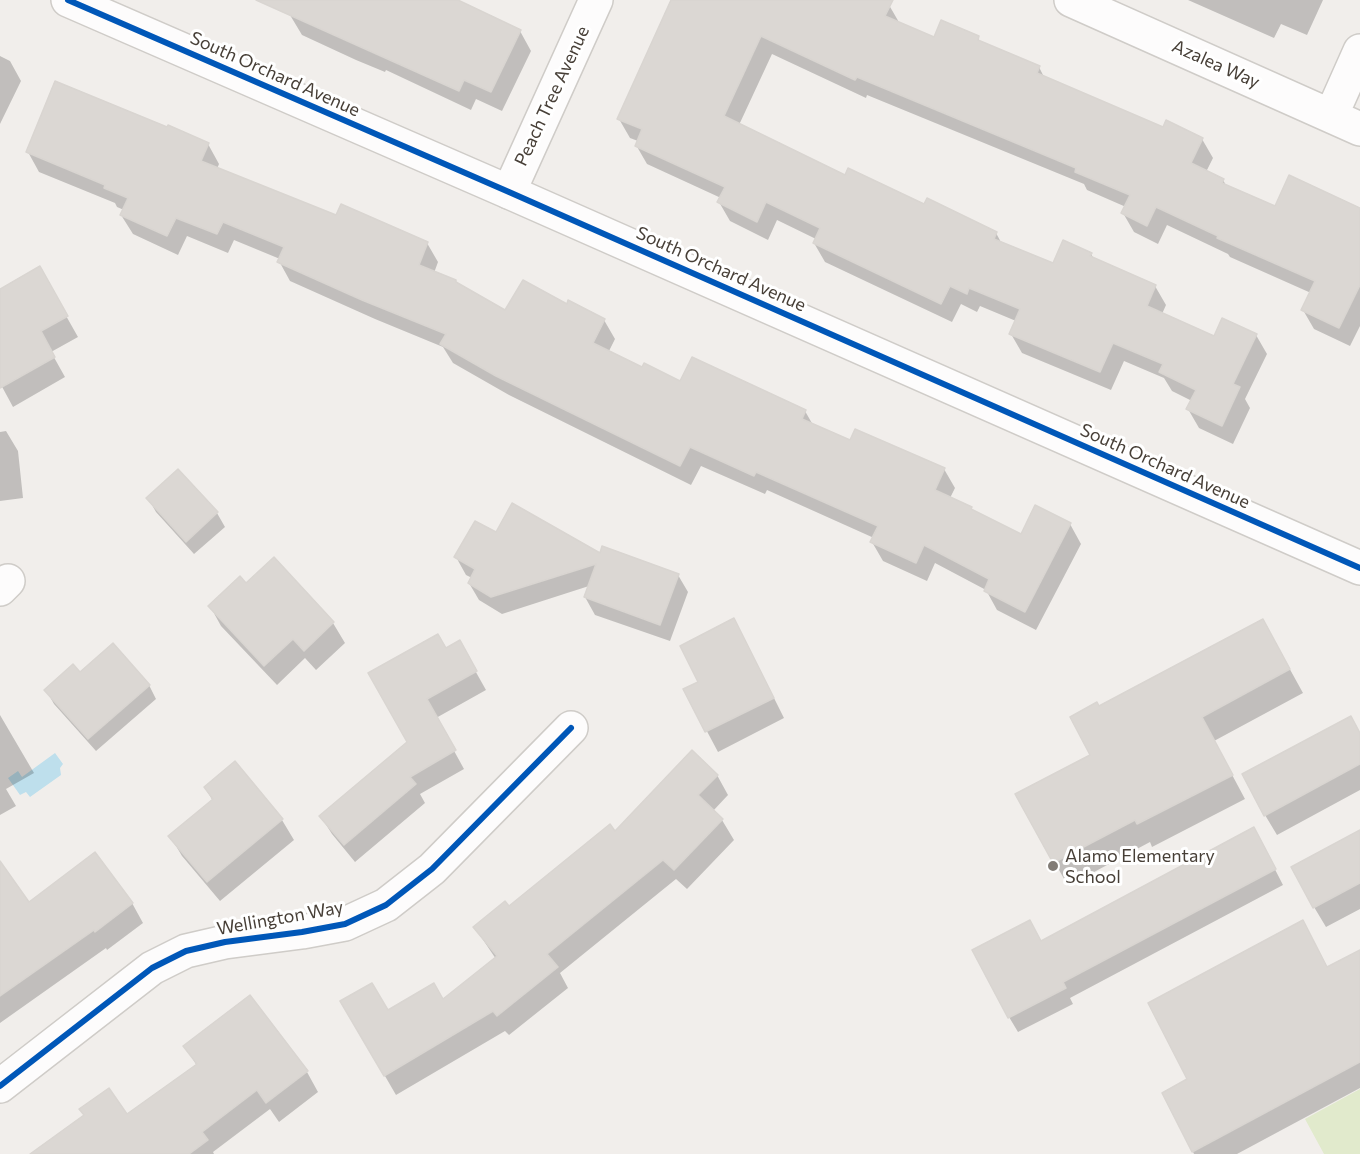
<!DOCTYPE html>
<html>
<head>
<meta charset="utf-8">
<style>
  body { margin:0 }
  canvas { display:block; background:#f1eeeb }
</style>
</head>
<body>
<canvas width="1360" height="1154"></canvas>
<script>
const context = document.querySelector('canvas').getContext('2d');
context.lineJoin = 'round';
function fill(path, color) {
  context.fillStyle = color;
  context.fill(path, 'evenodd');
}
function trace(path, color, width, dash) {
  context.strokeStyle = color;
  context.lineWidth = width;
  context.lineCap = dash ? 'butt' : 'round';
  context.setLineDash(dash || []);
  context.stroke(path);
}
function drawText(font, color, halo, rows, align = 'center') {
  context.font = font + ' Commissioner,sans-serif';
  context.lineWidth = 6;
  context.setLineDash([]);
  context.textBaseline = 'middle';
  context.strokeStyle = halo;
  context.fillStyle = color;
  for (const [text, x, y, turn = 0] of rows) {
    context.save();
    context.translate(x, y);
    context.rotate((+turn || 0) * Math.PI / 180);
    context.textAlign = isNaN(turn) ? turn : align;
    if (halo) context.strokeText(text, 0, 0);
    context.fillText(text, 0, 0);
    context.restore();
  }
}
const green = new Path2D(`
  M1360,1089V1154H1324L1305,1119Z`);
const water = new Path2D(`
  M55,753L63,764L60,768L61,775L30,797L26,792L20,795L8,778L18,771L22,777Z`);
const shadow = new Path2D(`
  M295,0H455L520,31L531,51L502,111L476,99L471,110L386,70L385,72L356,60L302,35L290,15Z
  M672,0H878L889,5L900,24L935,39L978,38L981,43L1039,67L1045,79L1164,129L1202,139L1213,158L1206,172L1223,180L1227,187L1276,208L1360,210V326L1350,346L1314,329L1303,310L1311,293L1230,257L1228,254L1167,225L1158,244L1134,232L1123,213L1126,207L1087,190L1084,184L867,95L866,98L772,54L739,125L845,177L996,233L1002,244L1054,265L1091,254L1094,259L1155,286L1166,305L1162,314L1214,338L1256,335L1267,354L1245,399L1250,408L1233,444L1199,428L1188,409L1192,401L1172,391L1164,378L1124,361L1111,390L1022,353L1011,334L1016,321L980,306L977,312L961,304L952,322L825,262L814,243L816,239L777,220L768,240L730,221L719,202L721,198L647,164L636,145L638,141L630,138L619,119Z
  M1188,0H1323L1307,35L1281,24L1274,38Z
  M0,56L10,61L21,81L0,124Z
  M208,144L219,164L217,169L337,217L427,243L438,262L434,273L506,312L567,306L604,320L615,339L608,353L642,369L681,383L805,411L813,425L851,442L944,469L955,488L950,498L1022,536L1070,524L1081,544L1036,630L997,610L986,590L935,563L927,581L883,561L872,542L874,538L767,490L765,494L701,466L691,485L509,395L453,363L443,347L375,319L290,281L279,261L280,259L234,240L228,253L187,236L178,255L133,234L121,215L124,210L117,207L115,203L39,172L28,152Z
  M39,268L78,337L51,352L65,377L13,407L0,383V290Z
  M6,431L18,451L23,498L0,501V432Z
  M178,471L217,513L225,527L194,554L156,512L148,498Z
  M497,534L601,555L678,575L688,592L670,641L595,615L585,597L589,586L502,614L479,600L469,583L472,578L466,575L456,557Z
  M274,559L333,623L345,643L316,670L305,658L277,685L221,626L210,606L246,585Z
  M745,640L784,718L718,752L685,690L700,683Z
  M459,642L486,690L436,718L464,769L420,794L425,803L355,862L332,834L321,817L409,743L445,650Z
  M1276,644L1303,693L1214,741L1245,799L1152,847L1150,842L1068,886L1017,795L1092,756L1099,708Z
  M80,674L149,685L156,699L96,751L54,704L46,690Z
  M0,715L34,773L6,789L16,806L0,815Z
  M1360,734V790L1277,835L1265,815Z
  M235,763L282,820L294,840L220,901L182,856L170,836L213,801L205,788Z
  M717,775L728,795L713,811L722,820L734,840L687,889L676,879L560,973L568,988L509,1035L505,1031L396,1095L342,1002L388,1012L443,1001L496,959L475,928L509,908L615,833Z
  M1360,832V909L1326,927L1314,907Z
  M1262,844L1283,885L1070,998L1073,1004L1018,1032L1009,1017Z
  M0,877L29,905L132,903L143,923L107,950L106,948L0,1023Z
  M1360,951V1088L1237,1154H1194L1164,1093L1189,1080L1328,969Z
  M185,1046L307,1072L318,1092L279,1122L270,1109L213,1152L214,1154H33L127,1116L197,1066Z`);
const building = new Path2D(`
  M256,0H458L521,30L491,92L464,80L459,91Z
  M671,0H893L885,16L934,37L941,20L979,36L978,40L1040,66L1037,73L1163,127L1166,120L1203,138L1191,163L1224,179L1222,183L1275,206L1289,175L1360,208V285L1339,328L1301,310L1315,281L1217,238L1218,236L1156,207L1147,226L1121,213L1130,195L1075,172L1076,168L857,77L855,80L761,36L724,116L845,175L848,168L924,204L927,198L997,232L994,239L1053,263L1063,240L1092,253L1090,256L1156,285L1147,306L1214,336L1222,318L1257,334L1233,384L1240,387L1222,426L1186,409L1196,390L1159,372L1163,364L1113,343L1100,372L1009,334L1020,309L969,288L967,294L950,286L941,304L813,243L820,228L766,202L757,222L717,202L725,187L635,146L642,129L617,119Z
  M55,81L167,127L168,125L209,143L201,161L336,215L341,204L428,242L419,265L456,280V282L505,310L523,280L567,304L568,300L605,319L593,343L642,367L644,363L680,381L692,357L806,410L802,419L850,440L855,429L945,468L935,490L972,507L971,509L1021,534L1035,505L1071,523L1025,612L984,591L989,579L924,545L916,563L870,542L878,526L756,472L754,476L690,447L680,466L496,376L440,344L446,334L362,300L277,262L284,247L223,222L217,234L176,218L167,236L120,215L128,198L104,188L105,185L26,152Z
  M40,266L68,316L41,331L55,357L0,388V289Z
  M178,469L218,512L186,542L146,498Z
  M512,503L600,553L602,546L679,574L660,625L584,597L596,564L491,597L468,583L475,569L454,557L475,521L496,532Z
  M274,557L334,622L304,651L293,639L264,666L208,606L240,576L246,583Z
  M734,618L774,698L705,732L683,689L698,682L680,646Z
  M1263,619L1290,669L1202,717L1233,775L1137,824L1135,820L1053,863L1015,794L1090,755L1070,717L1097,702L1099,706Z
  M438,634L446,648L460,640L477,671L427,699L456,750L410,777L416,784L344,845L319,816L407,742L368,673Z
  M113,643L150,685L88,739L44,690L73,664L80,672Z
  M1351,716L1360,733V764L1264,816L1242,774Z
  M692,750L718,775L698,795L723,819L674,870L663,860L547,954L558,967L497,1016L493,1011L384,1076L340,1001L372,983L388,1010L434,983L443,999L497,956L473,927L505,901L509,906L610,824L615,831Z
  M235,761L283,819L207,882L168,836L213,799L204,787Z
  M1254,827L1276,869L1063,982L1066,988L1008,1018L972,950L1030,920L1041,941Z
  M1360,830V883L1313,908L1291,867Z
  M95,852L133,903L95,932L94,930L0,996V861L29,902Z
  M1303,920L1327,967L1360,950V1062L1192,1152L1162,1093L1187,1079L1148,1003Z
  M250,995L308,1071L266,1103L257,1090L202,1132L208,1140L189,1154H30L84,1115L79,1109L109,1088L127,1114L197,1064L183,1046Z`);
const minor = new Path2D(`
  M1071,0L1360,129
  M1331,116L1360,51
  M509,192L596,0
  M0,589L8,581
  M0,1086L152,968L186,951L225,942L302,932L345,924L386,905L432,869L571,728`);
const tertiary = new Path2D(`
  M68,0L509,192L1360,568`);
const cycleway = new Path2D(`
  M68,0L509,192L1360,568
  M0,1086L152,968L186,951L225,942L302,932L345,924L386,905L432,869L571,728`);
const markers = [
  [1053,866,6,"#827c76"]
];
const streetNames = [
  ["Azalea Way",1216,64,24],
  ["South Orchard Avenue",275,74,24],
  ["Peach Tree Avenue",552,96,-65],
  ["South Orchard Avenue",721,269,24],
  ["South Orchard Avenue",1165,466,24],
  ["Wellington Way",280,918,-10]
];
const poiNames = [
  ["Alamo Elementary",1065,856],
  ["School",1065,877]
];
fill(green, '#e1eacc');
fill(water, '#bedfec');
fill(shadow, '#0003');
fill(building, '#dbd7d3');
trace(building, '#d9d5d1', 1.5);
trace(minor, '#cfccc8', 36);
trace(tertiary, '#cfccc8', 36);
trace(minor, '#fdfcfc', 33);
trace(tertiary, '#fdfcfc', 33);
trace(cycleway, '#0057b8', 6);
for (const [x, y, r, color] of markers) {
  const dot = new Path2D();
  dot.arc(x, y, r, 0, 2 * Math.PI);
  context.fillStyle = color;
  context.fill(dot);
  trace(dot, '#fff', 2);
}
drawText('18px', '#473f37', '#fff', streetNames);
drawText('18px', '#473f37', '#fff', poiNames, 'left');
</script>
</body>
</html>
